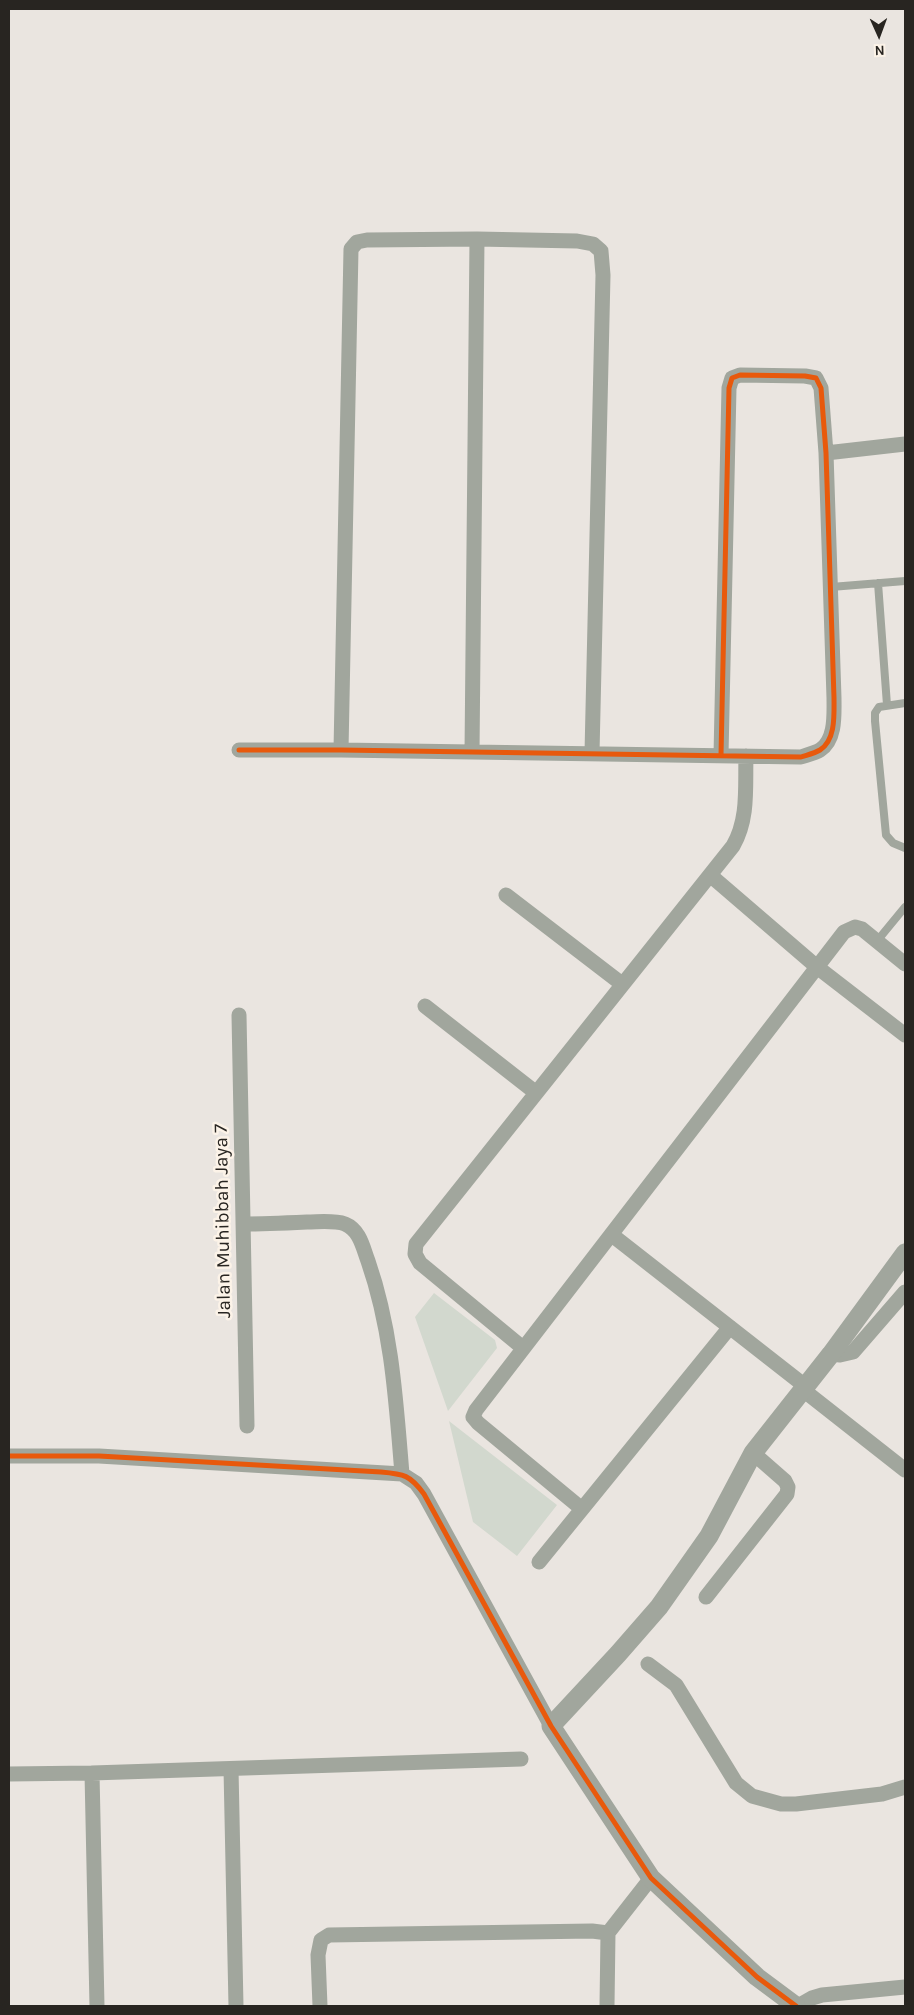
<!DOCTYPE html>
<html>
<head>
<meta charset="utf-8">
<style>
  body { margin:0 }
  #map { position:relative; width:914px; height:2015px; overflow:hidden; background:#eae5e0; font-family:Karla,sans-serif }
  canvas { display:block }
  .frame { position:absolute; inset:0; border:10px solid #282521; pointer-events:none }
  .north { position:absolute; left:854px; top:10px; width:50px; height:50px; -webkit-text-stroke:4px #fcf3e8; paint-order:stroke; rotate:178deg; font-size:14px; font-weight:700; line-height:20px; text-align:center; color:#282521 }
  .north::after { content:''; display:block; margin:auto; width:18px; height:22px; background:#282521; clip-path:polygon(50% 0,100% 100%,50% 72%,0 100%) }
</style>
</head>
<body>
<div id="map">
<canvas width="914" height="2015"></canvas>
<div class="frame"></div>
<div class="north">N</div>
</div>
<script>
const context = document.querySelector('canvas').getContext('2d');
context.lineJoin = 'round';
function fill(path, color) {
  context.fillStyle = color;
  context.fill(path, 'evenodd');
}
function trace(path, color, width, dash) {
  context.strokeStyle = color;
  context.lineWidth = width;
  context.lineCap = dash ? 'butt' : 'round';
  context.setLineDash(dash || []);
  context.stroke(path);
}
function drawText(font, color, halo, rows, align = 'center') {
  context.font = font + ' Karla,sans-serif';
  context.lineWidth = 5;
  context.setLineDash([]);
  context.textBaseline = 'middle';
  context.strokeStyle = halo;
  context.fillStyle = color;
  for (const [text, x, y, turn = 0] of rows) {
    context.save();
    context.translate(x, y);
    context.rotate((+turn || 0) * Math.PI / 180);
    context.textAlign = isNaN(turn) ? turn : align;
    if (halo) context.strokeText(text, 0, 0);
    context.fillText(text, 0, 0);
    context.restore();
  }
}
const green = new Path2D(`
  M434,1293L495,1340L497,1348L448,1411L415,1317Z
  M449,1421L557,1505L517,1556L473,1522Z`);
const service = new Path2D(`
  M878,583L887,705
  M831,587L905,581
  M905,703L879,707L875,713V721L886,835L893,843L905,848
  M877,941L905,907`);
const minor = new Path2D(`
  M826,453L905,444
  M239,750H341L801,757C807,755 815,753 820,750C836,740 834,714 834,698L826,453L821,388L816,378L805,376L740,375L732,378L729,388L721,755
  M341,750L351,249L357,242L367,240L477,239L577,241L593,244L601,251L603,275L592,753
  M472,752L477,239
  M710,875L817,967L905,1035
  M506,895L622,984
  M425,1006L535,1092
  M239,1015L247,1426
  M243,1224C264,1224 286,1223 307,1222C319,1222 334,1220 345,1224C360,1230 363,1248 368,1261C392,1330 396,1402 402,1474
  M612,1235L805,1386
  M523,1348L420,1263L415,1254L416,1244L733,846C749,818 745,787 746,756
  M831,1354L840,1355L853,1352L905,1292
  M802,1389L905,1470
  M9,1456H99L402,1474L416,1483L424,1494L551,1726
  M582,1509L478,1423L473,1417L476,1410L844,932L855,927L862,929L905,964
  M539,1562L730,1327
  M706,1597L787,1494L788,1487L785,1481L753,1453
  M648,1664L676,1685L736,1783L752,1796L781,1804H796L882,1794L905,1787
  M231,1769L236,2006
  M92,1773L97,2006
  M9,1774L92,1773L521,1759
  M320,2006L318,1955L321,1940L329,1935L592,1931L608,1933
  M607,2006L608,1933L651,1878
  M798,2006L812,1998L822,1995L905,1987`);
const tertiary = new Path2D(`
  M796,2006L757,1977L651,1878L551,1726L618,1654L659,1607L709,1536L753,1453L831,1354L905,1253`);
const cycleway = new Path2D(`
  M239,750H341L801,757C807,755 815,753 820,750C836,740 834,714 834,698L826,453L821,388L816,378L805,376L740,375L732,378L729,388L721,755
  M9,1456H99L381,1472C404,1474 410,1475 424,1494L551,1726L651,1878L757,1977L796,2006`);
const streetNames = [
  ["Jalan Muhibbah Jaya 7",223,1221,-91]
];
fill(green, '#d2d8ce');
trace(service, '#a1a69d', 8);
trace(minor, '#a1a69d', 15);
trace(tertiary, '#a1a69d', 19);
trace(cycleway, '#e8590c', 5);
drawText('19px', '#282521', '#fcf3e8', streetNames);
</script>
</body>
</html>
